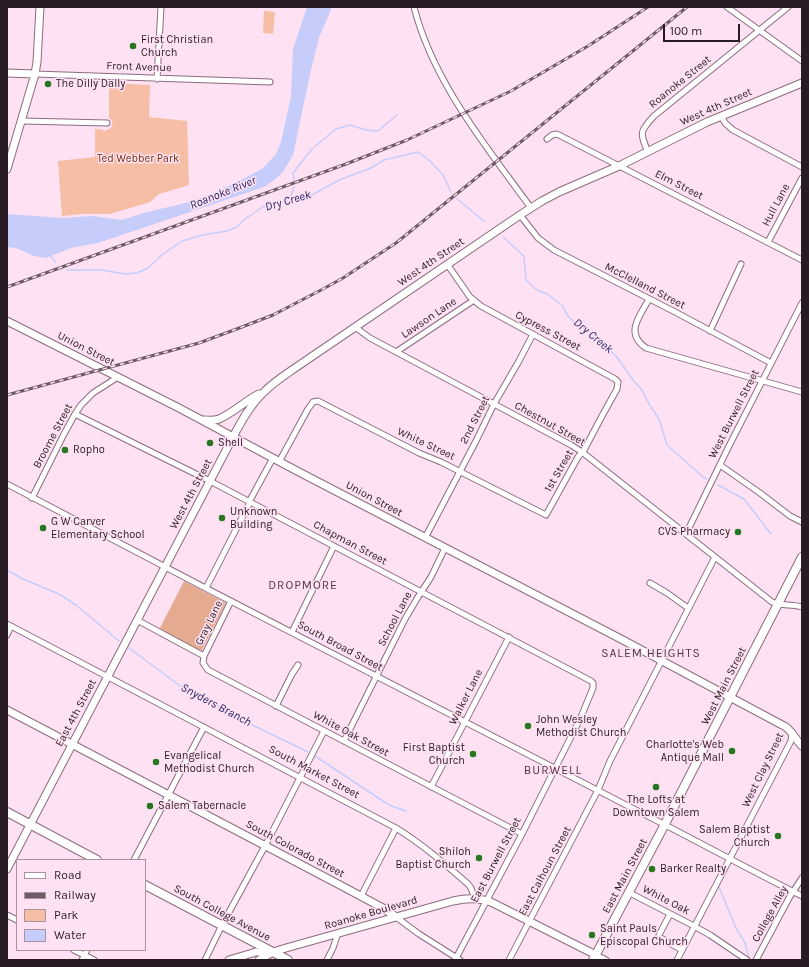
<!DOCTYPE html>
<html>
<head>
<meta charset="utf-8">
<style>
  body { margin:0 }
  #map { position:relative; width:809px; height:967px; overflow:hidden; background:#fee1f2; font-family:Karla,sans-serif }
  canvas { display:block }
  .frame { position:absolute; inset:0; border:8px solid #281b23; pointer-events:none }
  .legend { position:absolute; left:16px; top:859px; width:130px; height:92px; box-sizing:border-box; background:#fee1f2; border:1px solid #a8929f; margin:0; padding:5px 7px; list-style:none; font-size:12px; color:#281b23 }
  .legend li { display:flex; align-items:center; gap:8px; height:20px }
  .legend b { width:20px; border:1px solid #a8929f }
  .scale { position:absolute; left:663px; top:24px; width:77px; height:18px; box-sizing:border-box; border:2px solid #281b23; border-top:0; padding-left:5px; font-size:12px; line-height:14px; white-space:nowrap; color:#281b23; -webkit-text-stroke:3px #fee1f2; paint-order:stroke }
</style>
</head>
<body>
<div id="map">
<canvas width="809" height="967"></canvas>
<div class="frame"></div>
<ul class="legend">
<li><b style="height:5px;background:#fff"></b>Road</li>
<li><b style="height:5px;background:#6e5b66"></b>Railway</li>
<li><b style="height:11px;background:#f5bea5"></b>Park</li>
<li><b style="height:11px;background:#c6cdfa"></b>Water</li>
</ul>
<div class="scale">100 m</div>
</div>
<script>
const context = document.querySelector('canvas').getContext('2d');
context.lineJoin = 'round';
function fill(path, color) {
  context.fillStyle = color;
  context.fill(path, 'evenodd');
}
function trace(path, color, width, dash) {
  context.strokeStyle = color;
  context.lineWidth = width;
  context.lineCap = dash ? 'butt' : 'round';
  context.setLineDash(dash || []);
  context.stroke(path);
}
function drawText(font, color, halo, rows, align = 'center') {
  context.font = font + ' Karla,sans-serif';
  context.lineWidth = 3;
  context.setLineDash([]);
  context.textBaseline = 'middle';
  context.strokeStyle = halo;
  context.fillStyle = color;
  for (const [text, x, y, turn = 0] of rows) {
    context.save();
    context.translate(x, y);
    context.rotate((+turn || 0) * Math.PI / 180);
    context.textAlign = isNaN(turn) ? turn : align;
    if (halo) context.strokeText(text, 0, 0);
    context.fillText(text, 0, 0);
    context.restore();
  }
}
const green = new Path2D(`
  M264,11L275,12L273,34L263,33Z
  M109,83L150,85L149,117L187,121L189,185L159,194L150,202L110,214H83L62,216L58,161L95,157V129H101L105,131L111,128C113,124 113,120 109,118Z`);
const forest = new Path2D(`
  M184,581L226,603L201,652L159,630Z`);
const water = new Path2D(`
  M307,7H332L319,38L311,70L298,131L296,141L293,155L283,172L273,181L264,187L98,243L71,248L46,258L34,256L16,248L7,247V214L63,218L92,216L122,220L147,212L190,202L216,192L247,177L263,168L276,154L281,142L291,96L293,49Z`);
const stream = new Path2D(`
  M294,179L293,173L312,149L336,129L350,125L366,130L378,131L397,115
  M456,198L484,221
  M289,201L294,187
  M504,238L524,256L526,280L537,290L547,294L562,305L567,315L574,322L591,333L617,357L633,380L642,390L649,404L659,419L667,445L703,477L707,479
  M50,255L56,263
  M67,270H102L125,274L137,273L148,268L163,254L182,241L203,235L227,231L237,227L245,219L264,206L289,201L303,200L339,180L371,168L384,160L418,152L430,161L443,175L451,192
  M718,485L744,499L771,534
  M7,570L23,579L59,594L76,605L119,641
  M129,648L187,691L223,708L238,718L308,752
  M315,756L389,805L406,811
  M719,887L736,928L745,943L749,958`);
const street = new Path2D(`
  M414,7C433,82 486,146 531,208
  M727,7L802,61
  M35,74L270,82
  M157,79L161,7
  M721,116L725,123L733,130L802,167
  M22,121L107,123
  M547,139L552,135L557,134L802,260
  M648,152C640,133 639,132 654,116L788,7
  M520,215L538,238L554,250L677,313L771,363
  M768,242L802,178
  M649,299C640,316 624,333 646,348L802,392
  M355,327L370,338L571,445L582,452L772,602C781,606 792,604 802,607
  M710,331L741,264
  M396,352L474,300
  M75,414L210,481L591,681L593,683V688L581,717L522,834L455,960
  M279,462L308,409L313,402L318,401L419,453L441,462L546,515L578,457L584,450L602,416L617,389L618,382L615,379L481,306L470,297L447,264
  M720,465L760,493L790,516L802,522
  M7,484C214,593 422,701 630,807C688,836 744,867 802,896
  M32,498L64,434L75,414L81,405L93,393L118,377
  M249,502L273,458
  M686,534L729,446L802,303
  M425,538L476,441L494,404L519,361L533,334
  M650,583L667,593L688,608
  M206,588L250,502
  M231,601L204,656L203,663L208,670L522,834
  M137,620L204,656
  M7,624L396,828C422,844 445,864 468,884L471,888L475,899
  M292,632L334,546
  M7,635L11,626
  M276,706L292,674L298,665
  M344,741L405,619L418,597L431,577L445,548
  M431,787L509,637
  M134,860L204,727
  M628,892L694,926L710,935L747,960
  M361,896L396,828
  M670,914L659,935V937L682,950
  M7,915L17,920
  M396,917L419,934L460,960
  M74,950L94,960
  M596,955L606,960
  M82,960L87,950
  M205,960L222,925L265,846L324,731
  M327,960L333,948L338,933
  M509,960L598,790L610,761L715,557
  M677,960L791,741L792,732
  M756,960L789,898L802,878`);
const secondary = new Path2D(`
  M7,73L35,74
  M7,169L35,74L37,62L40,7
  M7,321L179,408L299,472L621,639L786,727C793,733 796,740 802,746
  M203,420C208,420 214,421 219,419C233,413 245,401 259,394
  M7,710L338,884L383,908L396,917
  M7,869L233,437C242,420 251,404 265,391C274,382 285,375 295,368L520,215L542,201L559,192L619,166L707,122L802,83
  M229,960L256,952H271
  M259,960L273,952L286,948L453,901C466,898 478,897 491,902L596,955`);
const primary = new Path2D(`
  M7,812L97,860
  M145,885L288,960
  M593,960L665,824L802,557`);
const rail = new Path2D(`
  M7,287L346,164L407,140L511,91L588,46L648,7
  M7,395L199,343L234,330L273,315L323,289L343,278L396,243L454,196L687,7`);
const markers = [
  [133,46,4,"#277721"],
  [48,84,4,"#277721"],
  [210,443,4,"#277721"],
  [65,450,4,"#277721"],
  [222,518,4,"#277721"],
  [43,528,4,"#277721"],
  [738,532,4,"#277721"],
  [528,726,4,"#277721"],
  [732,751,4,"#277721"],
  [473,754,4,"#277721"],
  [156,762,4,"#277721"],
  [656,787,4,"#277721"],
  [150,806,4,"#277721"],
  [778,836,4,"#277721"],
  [479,858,4,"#277721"],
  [652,869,4,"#277721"],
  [592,935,4,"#277721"]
];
const poiNames = [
  ["First Christian",141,40],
  ["Church",141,53],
  ["The Dilly Dally",56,84],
  ["Shell",218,443],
  ["Ropho",73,450],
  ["Unknown",230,512],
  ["Building",230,525],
  ["G W Carver",51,522],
  ["Elementary School",51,535],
  ["CVS Pharmacy",730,532,"right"],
  ["John Wesley",536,720],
  ["Methodist Church",536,733],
  ["Charlotte's Web",724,745,"right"],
  ["Antique Mall",724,758,"right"],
  ["First Baptist",465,748,"right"],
  ["Church",465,761,"right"],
  ["Evangelical",164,756],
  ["Methodist Church",164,769],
  ["The Lofts at",656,800,"center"],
  ["Downtown Salem",656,813,"center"],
  ["Salem Tabernacle",158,806],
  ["Salem Baptist",770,830,"right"],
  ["Church",770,843,"right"],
  ["Shiloh",471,852,"right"],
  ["Baptist Church",471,865,"right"],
  ["Barker Realty",660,869],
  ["Saint Pauls",600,929],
  ["Episcopal Church",600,942]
];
const streetNames = [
  ["Front Avenue",139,67,2],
  ["Roanoke Street",680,82,-39],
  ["West 4th Street",716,107,-24],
  ["Elm Street",679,185,27],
  ["Hull Lane",776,205,-62],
  ["West 4th Street",431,262,-34],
  ["McClelland Street",645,286,27],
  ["Lawson Lane",429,318,-34],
  ["Cypress Street",548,331,28],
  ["Union Street",86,349,27],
  ["West Burwell Street",734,414,-63],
  ["2nd Street",475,420,-63],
  ["Chestnut Street",550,424,29],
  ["Broome Street",53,436,-62],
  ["White Street",426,444,25],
  ["1st Street",559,471,-60],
  ["West 4th Street",191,494,-62],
  ["Union Street",374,499,28],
  ["Chapman Street",350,543,28],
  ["School Lane",395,619,-62],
  ["Gray Lane",209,623,-64],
  ["South Broad Street",340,646,28],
  ["West Main Street",724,686,-63],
  ["Walker Lane",466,697,-63],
  ["East 4th Street",76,713,-62],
  ["White Oak Street",351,734,28],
  ["West Clay Street",763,770,-64],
  ["South Market Street",314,772,28],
  ["South Colorado Street",295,849,28],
  ["East Burwell Street",496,860,-62],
  ["East Calhoun Street",545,871,-62],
  ["East Main Street",625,876,-62],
  ["White Oak",666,900,27],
  ["South College Avenue",222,913,28],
  ["Roanoke Boulevard",371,913,-16],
  ["College Alley",770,914,-61]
];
const parkNames = [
  ["Ted Webber Park",138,159]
];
const waterNames = [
  ["Roanoke River",223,193,-22],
  ["Dry Creek",288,201,-16],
  ["Dry Creek",593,336,40],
  ["Snyders Branch",216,705,28]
];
const neighbourhoodNames = [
  ["DROPMORE",303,586],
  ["SALEM HEIGHTS",651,654],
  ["BURWELL",553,771]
];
fill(green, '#f5bea5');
fill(forest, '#e5ab90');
fill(water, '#c6cdfa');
trace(stream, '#c6cdfa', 1.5);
trace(street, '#8c6c7f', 7);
trace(secondary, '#8c6c7f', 9);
trace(primary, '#8c6c7f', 10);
trace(street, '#fff', 5);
trace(secondary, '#fff', 7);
trace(primary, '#fff', 8);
trace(rail, '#6e5b66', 3);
trace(rail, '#fee1f2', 1.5, [4.5]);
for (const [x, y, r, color] of markers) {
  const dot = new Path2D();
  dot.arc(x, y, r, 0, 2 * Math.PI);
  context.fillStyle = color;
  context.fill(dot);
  trace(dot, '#fee1f2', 1.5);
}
drawText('11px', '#281b23', '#fee1f2', poiNames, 'left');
drawText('11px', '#281b23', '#fee1f2', streetNames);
drawText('11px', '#753005', '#fee1f2', parkNames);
drawText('italic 12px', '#262666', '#fee1f2', waterNames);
context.letterSpacing = '1px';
drawText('12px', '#503445', '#fee1f2', neighbourhoodNames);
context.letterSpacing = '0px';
</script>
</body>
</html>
